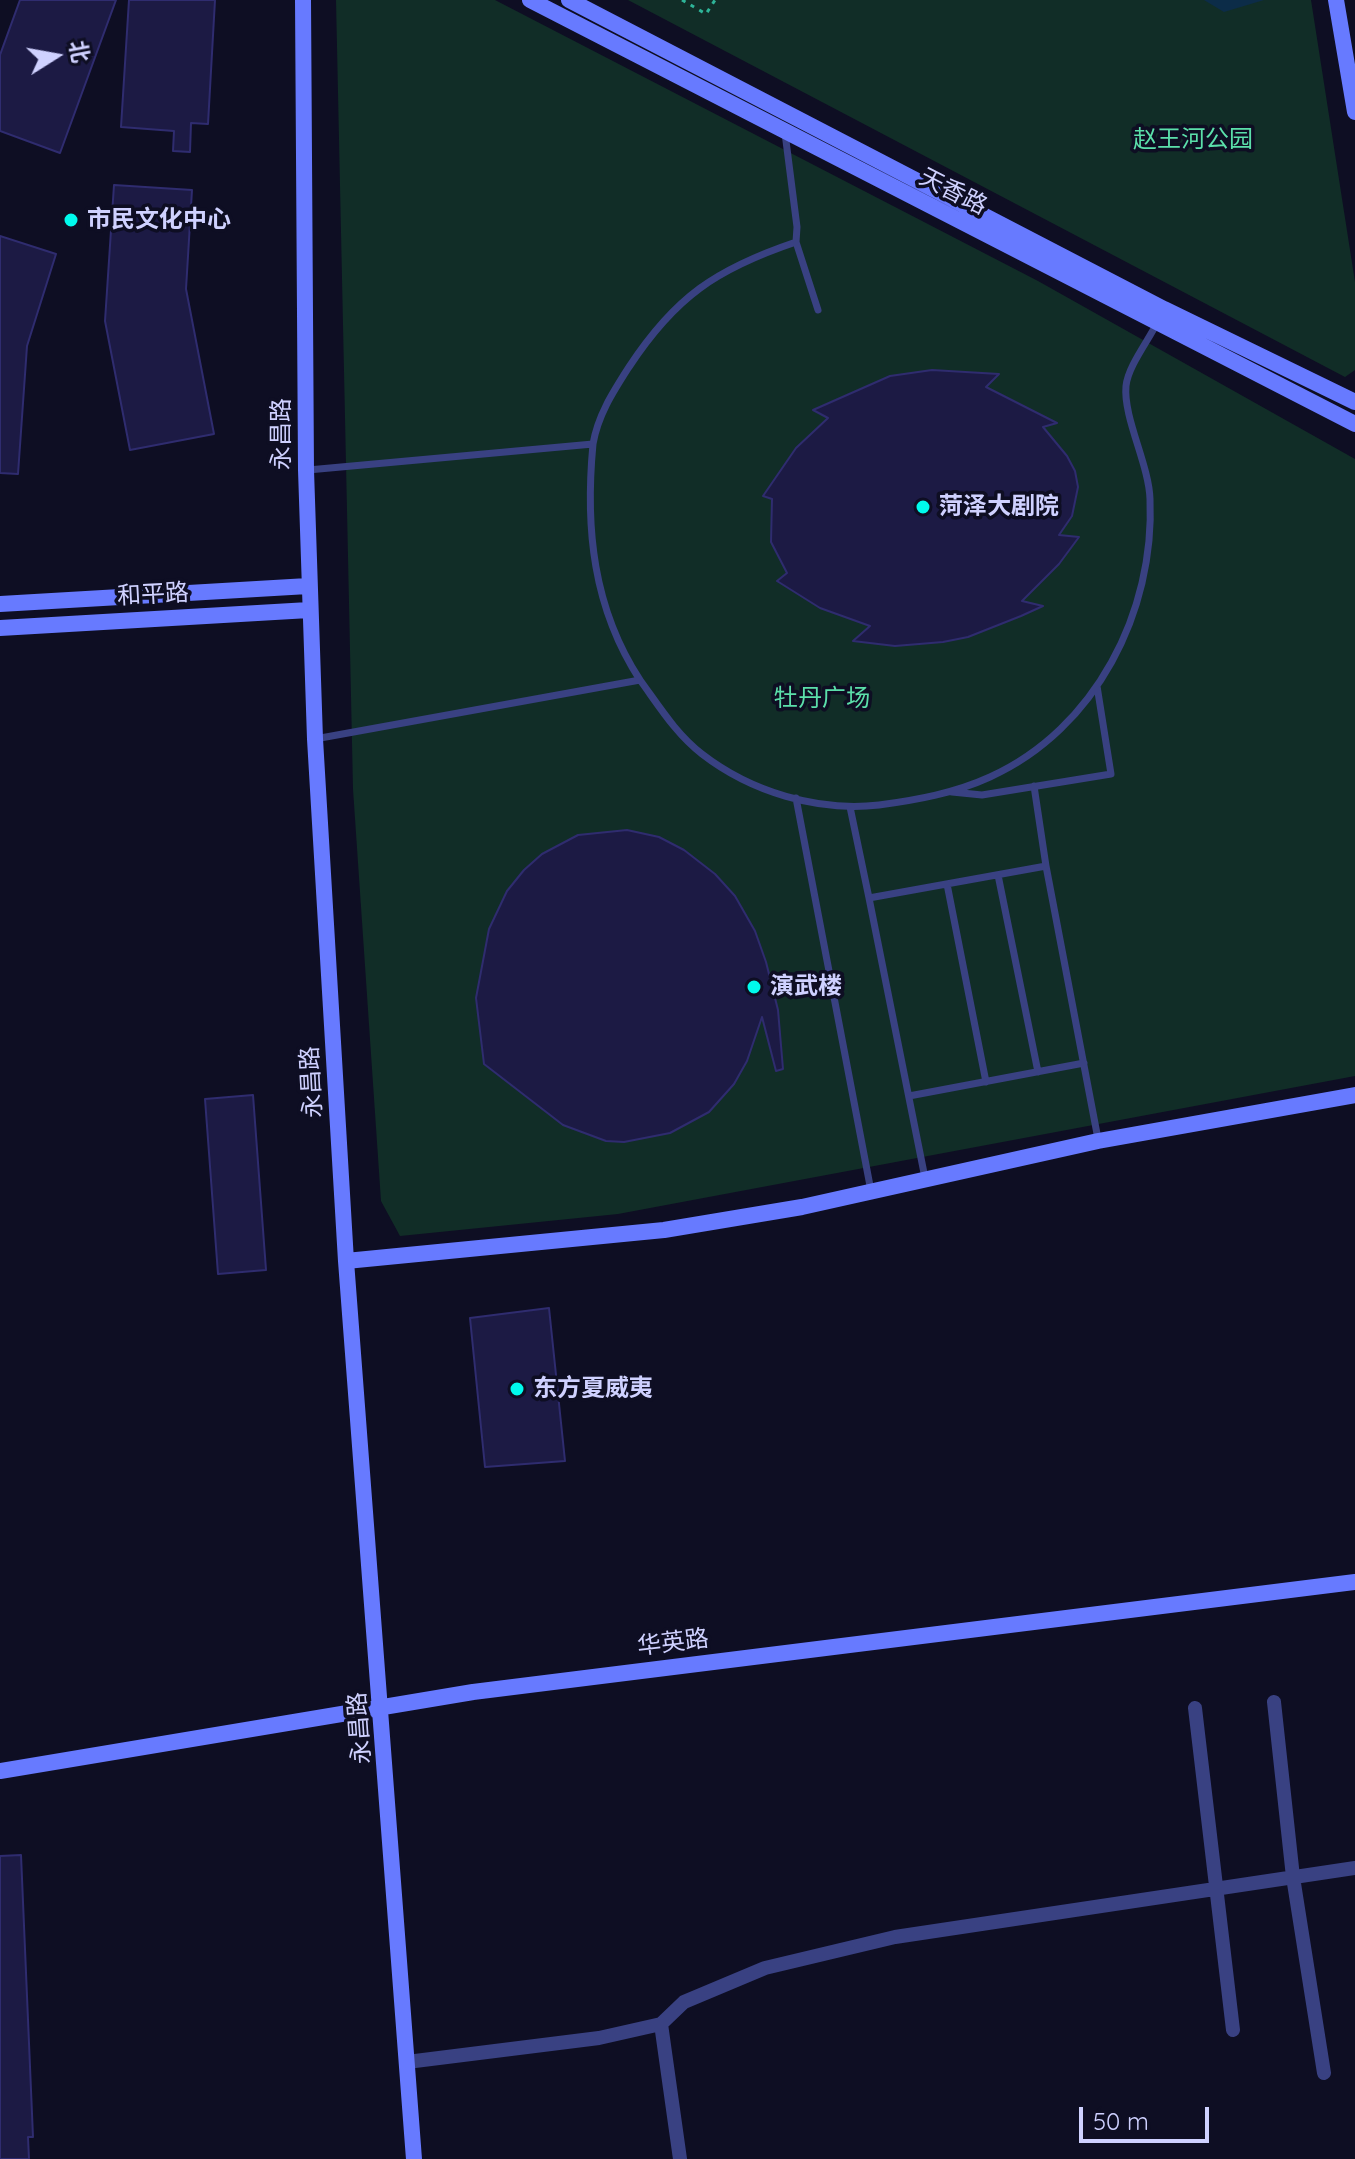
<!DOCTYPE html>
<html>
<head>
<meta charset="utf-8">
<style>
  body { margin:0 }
  #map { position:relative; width:1355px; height:2159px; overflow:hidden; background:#0e0e23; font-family:Quicksand,"Noto Sans SC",sans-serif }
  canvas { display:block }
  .north { position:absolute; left:16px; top:16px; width:80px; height:80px; -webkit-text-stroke:6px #0e0e23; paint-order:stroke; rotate:79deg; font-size:22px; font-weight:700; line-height:32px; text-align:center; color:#cfd1ff }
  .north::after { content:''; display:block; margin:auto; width:28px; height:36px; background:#cfd1ff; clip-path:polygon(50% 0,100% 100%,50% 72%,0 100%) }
  .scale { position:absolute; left:1079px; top:2107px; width:130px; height:36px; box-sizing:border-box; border:4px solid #cfd1ff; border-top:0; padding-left:10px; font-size:24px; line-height:28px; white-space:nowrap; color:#cfd1ff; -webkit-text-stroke:6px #0e0e23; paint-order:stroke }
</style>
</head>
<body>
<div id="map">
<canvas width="1355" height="2159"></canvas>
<div class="north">北</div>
<div class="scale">50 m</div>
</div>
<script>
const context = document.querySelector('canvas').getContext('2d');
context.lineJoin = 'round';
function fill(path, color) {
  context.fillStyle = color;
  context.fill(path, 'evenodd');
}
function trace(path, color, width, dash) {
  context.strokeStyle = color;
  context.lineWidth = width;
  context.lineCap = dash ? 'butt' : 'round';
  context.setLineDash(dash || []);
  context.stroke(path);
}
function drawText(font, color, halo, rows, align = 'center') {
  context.font = font + ' Quicksand,"Noto Sans SC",sans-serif';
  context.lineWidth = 7;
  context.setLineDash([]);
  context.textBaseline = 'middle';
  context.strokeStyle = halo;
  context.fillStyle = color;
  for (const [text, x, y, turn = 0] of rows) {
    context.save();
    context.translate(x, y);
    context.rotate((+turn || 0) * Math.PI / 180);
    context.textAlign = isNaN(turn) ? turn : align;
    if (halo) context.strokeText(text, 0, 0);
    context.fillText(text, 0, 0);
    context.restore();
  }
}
const green = new Path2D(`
  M336,0H495L1038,281L1355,459V1076L618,1214L400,1236L381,1201L353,789Z
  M628,0H1311L1355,282V370L1345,377Z`);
const water = new Path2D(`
  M1204,0H1264L1224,12Z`);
const building = new Path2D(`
  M20,0H116L60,153L0,131V55Z
  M129,0H215L208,124L191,123L190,152L173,151L174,131L121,127Z
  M114,185L192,190L186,289L214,434L130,450L105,321Z
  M0,236L56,254L27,346L18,474L0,473Z
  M932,370L999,374L986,387L1057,423L1043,427L1067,456L1075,471L1078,487L1072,516L1059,535L1079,537L1059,564L1022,601L1043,606L1021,616L968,637L943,642L895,646L853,641L870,626L820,608L777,581L787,573L771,542L772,499L763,496L796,448L828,418L813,410L890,376Z
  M627,830L659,837L684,850L715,874L735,896L755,931L766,962L778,1010L783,1069L776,1071L762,1017L747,1061L734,1084L709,1112L670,1133L624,1142L606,1141L563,1125L484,1064L476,998L489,929L507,891L524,870L542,854L578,835Z
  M253,1095L266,1270L218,1274L205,1099Z
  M549,1308L565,1461L485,1467L470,1318Z
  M21,1855L33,2137H28L29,2159H0V1856Z`);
const path = new Path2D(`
  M682,0L706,14L715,0`);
const lane = new Path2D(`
  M796,242L818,310
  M593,444C598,415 613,392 629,367C675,297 716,269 796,242L797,227L785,133
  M308,470L593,444C585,528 593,608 640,680L315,739
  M640,680C659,706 676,734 702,754C751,792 818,812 879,805C917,800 955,793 990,777C1096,729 1155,611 1150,499C1149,465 1123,417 1126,386C1128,366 1149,340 1158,321
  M1034,786L1046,866
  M952,792L982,795L1111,774L1097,686
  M796,798L871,1191
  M850,807L869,898
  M998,875L1038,1072
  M947,884L986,1082
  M909,1096L1084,1063
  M925,1178L869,898L1046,866L1098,1139`);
const street = new Path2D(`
  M1274,1702L1293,1877L1324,2073
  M1195,1708L1233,2030
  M661,2024L680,2159
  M407,2062L599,2038L661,2024L684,2002L765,1968L895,1937L1355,1868`);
const secondary = new Path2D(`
  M303,0L306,470L315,739L346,1261L414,2159
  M530,0L1355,424
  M569,0L1164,309L1355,402
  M1336,0L1355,112
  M0,604L308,586
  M0,628L309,610
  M346,1261L664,1230L802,1207L1098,1141L1355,1095
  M0,1771L473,1692L1355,1582`);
const markers = [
  [71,220,8,"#00faed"],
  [923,507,8,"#00faed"],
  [754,987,8,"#00faed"],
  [517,1389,8,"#00faed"]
];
const parkNames = [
  ["赵王河公园",1193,140],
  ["牡丹广场",822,699]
];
const streetNames = [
  ["天香路",953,192,27],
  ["永昌路",282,434,-90],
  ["和平路",153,595,-3],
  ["永昌路",312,1082,-93],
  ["华英路",673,1643,-7],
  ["永昌路",360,1728,-94]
];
const poiNames = [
  ["市民文化中心",87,220],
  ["菏泽大剧院",939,507],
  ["演武楼",770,987],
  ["东方夏威夷",533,1389]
];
fill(green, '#112d27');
fill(water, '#0c2c48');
fill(building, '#1c1a44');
trace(building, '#2f2c6f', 2);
trace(path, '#2eb498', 3, [4, 6]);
trace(lane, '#394182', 7);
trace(street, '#394182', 14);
trace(secondary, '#677aff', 16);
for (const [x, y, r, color] of markers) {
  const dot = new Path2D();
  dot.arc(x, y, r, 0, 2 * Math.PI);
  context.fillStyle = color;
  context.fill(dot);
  trace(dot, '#0e0e23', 3);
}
drawText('24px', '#5bdfaa', '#0e0e23', parkNames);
drawText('24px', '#cfd1ff', '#0e0e23', streetNames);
drawText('bold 24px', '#cfd1ff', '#0e0e23', poiNames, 'left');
</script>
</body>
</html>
